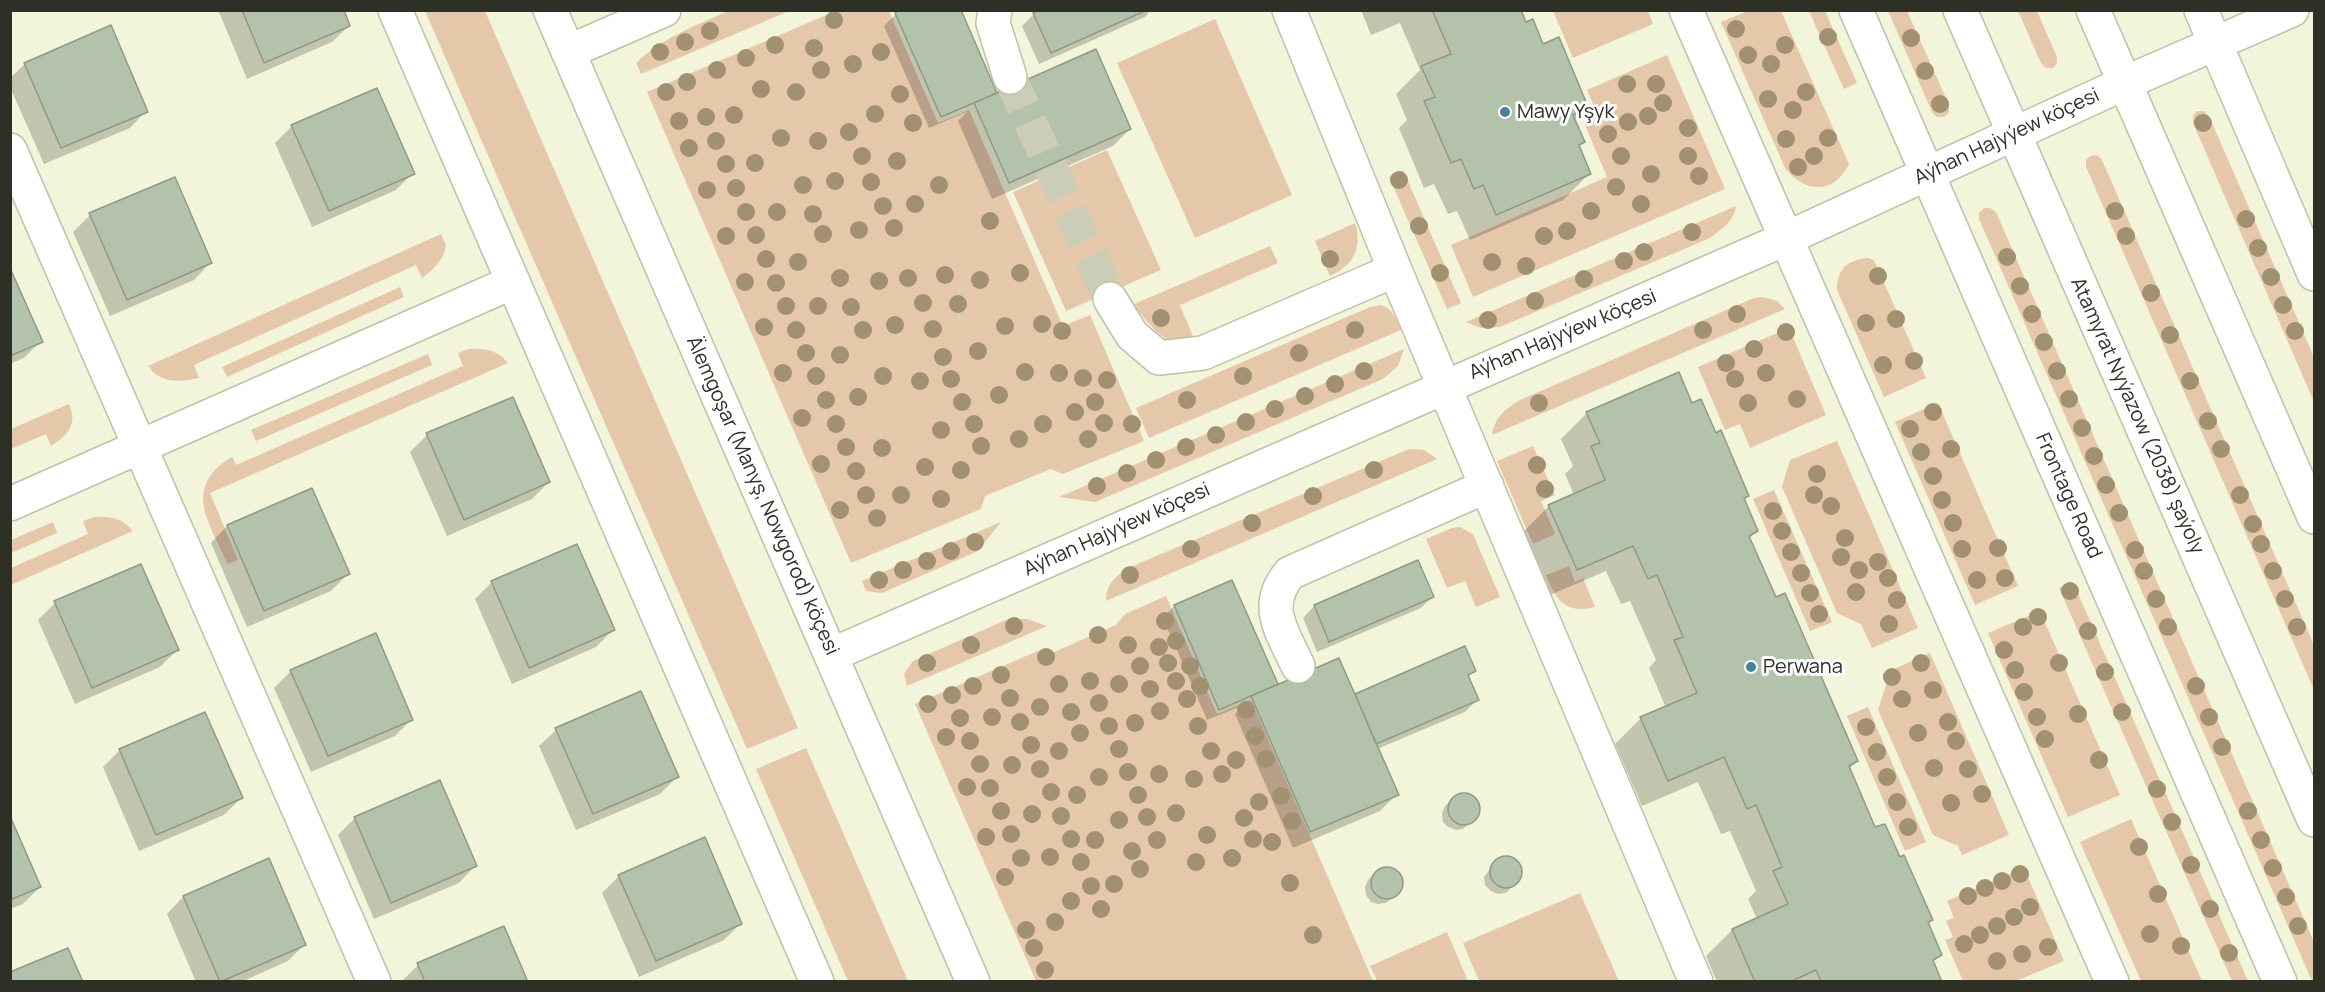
<!DOCTYPE html>
<html>
<head>
<meta charset="utf-8">
<style>
  body { margin:0 }
  #map { position:relative; width:2325px; height:992px; overflow:hidden; background:#f3f5da; font-family:Manrope,sans-serif }
  canvas { display:block }
  .frame { position:absolute; inset:0; border:12px solid #2e2f25; pointer-events:none }
</style>
</head>
<body>
<div id="map">
<canvas width="2325" height="992"></canvas>
<div class="frame"></div>
</div>
<script>
const context = document.querySelector('canvas').getContext('2d');
context.lineJoin = 'round';
function fill(path, color) {
  context.fillStyle = color;
  context.fill(path, 'evenodd');
}
function trace(path, color, width, dash) {
  context.strokeStyle = color;
  context.lineWidth = width;
  context.lineCap = dash ? 'butt' : 'round';
  context.setLineDash(dash || []);
  context.stroke(path);
}
function drawText(font, color, halo, rows, align = 'center') {
  context.font = font + ' Manrope,sans-serif';
  context.lineWidth = 6;
  context.setLineDash([]);
  context.textBaseline = 'middle';
  context.strokeStyle = halo;
  context.fillStyle = color;
  for (const [text, x, y, turn = 0] of rows) {
    context.save();
    context.translate(x, y);
    context.rotate((+turn || 0) * Math.PI / 180);
    context.textAlign = isNaN(turn) ? turn : align;
    if (halo) context.strokeText(text, 0, 0);
    context.fillText(text, 0, 0);
    context.restore();
  }
}
const green = new Path2D(`
  M731,10L789,11L641,74L636,63C663,37 697,25 731,10Z
  M838,10L889,11L938,123L969,110L1063,326L1090,315L1144,441L1063,474L1051,469L985,496L981,509L851,563L647,92Z
  M425,11H485L798,728L747,749Z
  M1553,11H1648L1653,24L1573,58Z
  M1748,11H1781L1849,164C1834,195 1804,193 1785,168L1721,22Z
  M1809,11H1825L1857,83L1844,89Z
  M1888,11H1907L1949,105V112L1944,117H1937L1932,112Z
  M2018,11H2037L2057,57V63L2053,68H2046L2041,63Z
  M1215,19L1292,195L1195,238L1117,63Z
  M1667,55L1725,189L1473,297L1451,245L1607,177L1584,123L1598,116L1587,90Z
  M2197,111H2204L2209,116L2314,357V402L2193,123V116Z
  M1107,150L1161,270L1066,311L1013,192Z
  M2097,155L2102,160L2314,645V690L2086,167V160L2090,156Z
  M1403,170L1461,303L1447,309L1389,177Z
  M1736,206C1734,221 1721,230 1710,238L1500,327L1481,328L1466,322Z
  M1984,208H1990L1996,212L2314,942V981H2312L1979,219V213Z
  M1355,223C1363,248 1353,266 1330,276L1315,241Z
  M441,234L446,245C444,260 434,269 422,278L416,265L194,365L199,378C180,382 160,384 148,366Z
  M1270,246L1278,263L1180,305L1194,339C1187,340 1176,342 1169,340C1159,337 1139,313 1134,304Z
  M1868,258L1874,260L1926,378L1884,397L1837,290C1837,269 1847,260 1868,258Z
  M400,287L404,297L227,377L222,367Z
  M1763,297L1777,301L1785,309L1492,435C1495,417 1505,409 1520,400L1754,298Z
  M1381,305C1393,309 1396,319 1401,330L1149,438L1136,408L1370,307Z
  M1789,328L1826,415L1750,448L1740,424L1725,430L1698,367Z
  M469,349C486,348 497,350 508,363L210,493L238,560L228,564C210,524 181,487 232,457L236,465L463,366L458,353Z
  M1404,349L1398,366L1383,379L1095,502L1059,497Z
  M428,354L432,365L256,441L251,430Z
  M1938,403L2018,586L1975,605L1895,422Z
  M69,404C78,424 68,435 51,446L46,434L11,449V429Z
  M1837,441L1918,628L1872,648L1861,624L1837,613L1782,487L1790,460Z
  M1533,446L1555,495L1541,501L1555,534L1533,544L1497,461Z
  M1409,449L1424,450L1437,459L1106,601C1106,584 1115,577 1128,568Z
  M1774,490L1832,622L1810,631L1753,499Z
  M94,517C111,516 122,518 133,531L11,585V568L88,534L83,521Z
  M53,522L57,533L11,553V540Z
  M1001,522L978,551L882,593L866,591L862,581Z
  M1460,527L1473,534L1500,597L1476,607L1465,581L1447,588L1426,539L1452,528Z
  M1569,566L1575,582L1583,578L1595,607C1565,614 1557,601 1546,575Z
  M2073,582L2248,981H2232L2059,588Z
  M1166,596L1217,714L1251,700L1373,981H1036L915,704L1040,650L1054,652L1116,625L1125,614Z
  M2040,611L2120,795L2068,817L1988,633Z
  M1008,619H1027L1047,626L907,686L904,674L913,661Z
  M1930,653L2009,835L1962,855L1958,846L1933,835L1878,710L1887,682L1883,674Z
  M1868,707L1926,842L1905,851L1847,716Z
  M806,748L908,981H848L756,769Z
  M2131,819L2202,981H2141L2080,842Z
  M2024,868L2064,961L2016,981H1963L1945,940L1953,937L1946,921L1954,918L1947,901Z
  M1580,893L1619,981H1479L1463,943Z
  M1447,932L1468,981H1377L1370,966Z`);
const shadow = new Path2D(`
  M218,10H342L349,26L332,42L247,79Z
  M1042,10H1151L1145,17L1039,64L1022,26L1034,14Z
  M1361,10H1519L1525,24L1587,108L1574,121L1583,142L1578,147L1589,174L1563,200L1470,240L1457,211L1448,214L1434,184L1424,188L1399,128L1407,120L1396,94L1420,70L1400,23L1371,35Z
  M896,14L996,95L1130,129L1113,146L992,199L958,121L967,112L929,128L884,26Z
  M25,64L146,111L130,128L44,164L10,87V78Z
  M292,126L413,173L396,190L312,227L275,143Z
  M90,215L210,263L194,280L110,316L73,232Z
  M10,272L41,341L24,358L10,364Z
  M1691,405L1715,435L1748,496L1743,500L1757,531L1749,539L1775,599L1857,761L1849,769L1874,829L1931,920L1927,924L1940,955L1932,963L1940,982H1717L1706,956L1732,930L1757,919L1748,899L1756,891L1730,831L1721,834L1698,782L1642,806L1615,744L1641,718L1666,708L1649,668L1656,660L1630,601L1621,604L1606,571L1550,595L1523,532L1549,506L1574,495L1565,474L1573,466L1561,439L1587,413Z
  M427,435L549,482L532,499L447,536L410,452Z
  M311,490L348,574L331,591L247,627L211,543L227,526Z
  M1417,562L1432,597L1421,608L1317,652L1303,618L1314,606Z
  M492,582L613,630L596,647L512,684L475,599Z
  M1231,582L1277,686L1354,696L1465,648L1475,671L1467,678L1477,700L1465,712L1377,749L1397,794L1380,811L1293,848L1235,714L1244,705L1207,720L1163,618L1174,606Z
  M55,603L177,650L160,667L75,704L38,620Z
  M291,671L412,719L395,736L311,772L274,688Z
  M556,730L677,777L660,794L576,830L539,746Z
  M120,750L241,798L224,815L139,851L103,767Z
  M1466,793L1473,797L1478,803L1479,810L1476,818L1463,829L1456,830L1448,827L1443,822L1442,814L1445,806L1458,795Z
  M355,818L475,866L459,883L374,919L338,835Z
  M10,820L40,887L23,904L10,909Z
  M1508,857L1515,860L1521,866L1522,874L1512,887L1506,893L1498,894L1491,891L1485,885L1484,877L1494,864L1500,858Z
  M1380,868H1388L1396,870L1401,877L1402,885L1396,895L1386,903L1378,904L1371,902L1366,895L1365,887L1368,880Z
  M619,876L741,923L724,940L639,977L602,893Z
  M183,897L305,944L288,961L241,982H196L167,914Z
  M418,965L526,982H401Z`);
const building = new Path2D(`
  M242,10H344L350,26L264,63Z
  M900,10H961L997,93L941,117L895,13Z
  M1038,10H1147L1051,53L1033,13Z
  M1432,10H1521L1526,22L1533,19L1543,44L1559,37L1589,109L1573,115L1585,142L1579,145L1591,174L1496,215L1483,185L1474,189L1461,159L1451,163L1424,101L1435,97L1421,66L1451,54Z
  M111,25L148,112L61,148L24,63Z
  M1096,49L1131,129L1009,183L974,103Z
  M377,88L415,174L329,211L291,125Z
  M175,177L212,263L127,300L89,213Z
  M10,268L43,342L10,356Z
  M1679,372L1692,403L1701,399L1716,433L1721,430L1749,496L1744,498L1758,531L1749,536L1776,597L1785,593L1858,761L1849,766L1875,827L1885,824L1900,857L1904,855L1933,920L1928,922L1942,955L1933,960L1942,982H1821L1816,970L1790,982H1755L1732,929L1788,904L1773,871L1782,867L1756,805L1747,809L1724,757L1668,781L1640,717L1697,693L1674,640L1683,637L1657,575L1648,579L1633,546L1577,570L1548,505L1605,480L1591,446L1600,443L1586,412Z
  M513,397L550,482L464,520L426,433Z
  M312,488L350,574L264,611L227,525Z
  M577,544L615,630L529,668L491,581Z
  M1418,560L1434,597L1329,642L1314,605Z
  M141,564L179,650L92,688L54,601Z
  M1232,580L1278,684L1219,710L1174,605Z
  M376,633L413,720L328,756L290,670Z
  M1465,646L1476,671L1468,675L1479,700L1376,744L1355,694Z
  M1339,658L1399,795L1310,832L1251,696Z
  M641,691L679,777L593,814L555,728Z
  M205,712L243,798L156,835L119,749Z
  M440,780L477,866L391,903L354,817Z
  M1448 809a16 16 0 1 1 32 0a16 16 0 1 1-32 0Z
  M10,816L41,887L10,900Z
  M705,837L742,924L656,961L618,875Z
  M1490 872a16 16 0 1 1 32 0a16 16 0 1 1-32 0Z
  M269,858L306,945L220,982L183,896Z
  M1371 883a16 16 0 1 1 32 0a16 16 0 1 1-32 0Z
  M504,926L528,982H425L417,963Z
  M68,948L83,982H10V972Z`);
const minorTunnel = new Path2D(`
  M1010,77L1110,299`);
const minor = new Path2D(`
  M395,10L817,982
  M550,10L973,982
  M995,10L993,23L1010,77
  M1289,10L1395,270L1696,982
  M1686,10L2112,982
  M1856,10L2280,982
  M2201,10L2314,274
  M568,52L664,10
  M10,150L374,982
  M1110,299L1132,335L1159,358L1203,353L1395,270
  M10,504L513,282
  M831,655L1785,239L2125,83L2292,10
  M1298,666C1282,631 1262,606 1290,573L1487,486`);
const major = new Path2D(`
  M1960,10L2314,820
  M2093,10L2314,517`);
const trees = [
  [834,20],
  [1736,29],
  [710,31],
  [1828,37],
  [1911,38],
  [685,42],
  [775,45],
  [1785,45],
  [814,48],
  [660,52],
  [881,52],
  [1748,55],
  [746,58],
  [853,64],
  [1771,64],
  [717,70],
  [821,70],
  [1925,71],
  [687,82],
  [1627,84],
  [1656,84],
  [761,89],
  [666,92],
  [796,92],
  [1806,92],
  [900,94],
  [1768,99],
  [1663,103],
  [1940,104],
  [1793,110],
  [875,114],
  [734,115],
  [1648,116],
  [706,117],
  [679,121],
  [1628,122],
  [913,123],
  [2203,123],
  [1688,128],
  [849,132],
  [1608,134],
  [781,138],
  [1828,138],
  [1786,139],
  [716,141],
  [818,141],
  [689,148],
  [862,156],
  [1621,156],
  [1688,156],
  [1814,156],
  [897,161],
  [755,163],
  [726,164],
  [1798,167],
  [1651,174],
  [1699,176],
  [1399,180],
  [835,181],
  [871,182],
  [803,185],
  [939,185],
  [1616,187],
  [736,188],
  [707,190],
  [915,204],
  [1641,204],
  [883,206],
  [1591,211],
  [2115,211],
  [746,212],
  [777,212],
  [813,214],
  [2246,219],
  [990,221],
  [1419,226],
  [894,228],
  [859,230],
  [1567,231],
  [1692,232],
  [823,234],
  [756,235],
  [726,236],
  [1544,236],
  [2126,236],
  [2258,248],
  [1644,252],
  [2007,257],
  [766,259],
  [1330,259],
  [1624,261],
  [798,262],
  [1492,262],
  [1526,266],
  [1020,273],
  [1440,273],
  [945,275],
  [1878,276],
  [2271,277],
  [840,278],
  [908,278],
  [1584,279],
  [980,280],
  [879,281],
  [745,282],
  [776,283],
  [2020,286],
  [2151,293],
  [1535,301],
  [923,303],
  [958,304],
  [2283,305],
  [786,306],
  [818,306],
  [851,307],
  [1737,314],
  [2032,314],
  [1161,318],
  [1896,319],
  [1488,320],
  [1866,323],
  [1042,324],
  [895,325],
  [1005,326],
  [764,327],
  [933,329],
  [796,330],
  [863,330],
  [1355,330],
  [1703,330],
  [1062,331],
  [2295,331],
  [1786,332],
  [2170,335],
  [2044,342],
  [1754,349],
  [978,351],
  [806,353],
  [1299,353],
  [840,355],
  [943,357],
  [1914,361],
  [1726,363],
  [1883,365],
  [1364,371],
  [2057,371],
  [1025,372],
  [783,373],
  [1059,373],
  [1766,373],
  [816,376],
  [883,376],
  [1243,376],
  [1083,378],
  [951,379],
  [1735,379],
  [1107,380],
  [920,381],
  [2190,381],
  [1335,384],
  [999,395],
  [1305,396],
  [858,397],
  [1797,399],
  [2069,399],
  [826,400],
  [1187,400],
  [962,402],
  [1095,402],
  [1539,403],
  [1748,403],
  [1275,409],
  [1075,412],
  [1933,412],
  [802,418],
  [2208,421],
  [1246,422],
  [1104,423],
  [836,424],
  [974,424],
  [1043,424],
  [1132,424],
  [2082,428],
  [1910,429],
  [941,430],
  [1216,435],
  [1019,439],
  [1088,439],
  [981,446],
  [846,447],
  [1186,447],
  [882,448],
  [1951,449],
  [2221,449],
  [1921,452],
  [2094,456],
  [1156,460],
  [821,464],
  [1537,465],
  [925,467],
  [961,470],
  [1374,470],
  [856,471],
  [1127,473],
  [1817,474],
  [1933,476],
  [2106,485],
  [1097,486],
  [1545,489],
  [866,495],
  [901,495],
  [1814,495],
  [2240,495],
  [1313,496],
  [941,499],
  [1942,500],
  [1831,506],
  [840,510],
  [1773,511],
  [2119,513],
  [877,518],
  [1252,523],
  [1953,523],
  [2253,524],
  [1782,531],
  [1845,538],
  [975,542],
  [2261,544],
  [1998,548],
  [1191,549],
  [1962,549],
  [2135,550],
  [951,551],
  [1791,552],
  [1841,557],
  [927,561],
  [1878,562],
  [903,570],
  [1859,570],
  [2144,571],
  [2273,571],
  [1801,573],
  [1130,575],
  [1888,578],
  [2005,578],
  [879,580],
  [1977,580],
  [2070,591],
  [1856,592],
  [1810,593],
  [2156,599],
  [2285,599],
  [1897,600],
  [1819,614],
  [2038,617],
  [1165,621],
  [1889,624],
  [1014,626],
  [2023,627],
  [2168,627],
  [2297,627],
  [2088,631],
  [1098,635],
  [1176,641],
  [971,645],
  [1128,645],
  [1159,647],
  [2004,650],
  [1046,657],
  [927,663],
  [1168,663],
  [1921,663],
  [2059,663],
  [1140,666],
  [1190,666],
  [2015,670],
  [2105,672],
  [1001,675],
  [1892,677],
  [1090,681],
  [1176,681],
  [1059,684],
  [1119,684],
  [973,686],
  [1200,686],
  [2196,686],
  [1150,689],
  [1933,690],
  [2024,692],
  [952,695],
  [1010,698],
  [1187,699],
  [1902,699],
  [1099,703],
  [928,704],
  [1040,707],
  [1246,710],
  [1160,711],
  [1071,712],
  [2122,712],
  [2078,714],
  [992,717],
  [2037,717],
  [2209,717],
  [960,718],
  [1020,722],
  [1948,722],
  [1135,723],
  [1109,726],
  [1198,726],
  [1866,727],
  [1080,733],
  [1918,733],
  [1255,736],
  [946,737],
  [2045,739],
  [970,741],
  [1956,741],
  [1031,745],
  [2222,747],
  [1119,749],
  [1059,751],
  [1211,751],
  [1877,752],
  [1266,759],
  [1236,760],
  [2099,760],
  [980,764],
  [1012,765],
  [1934,768],
  [1040,769],
  [1968,769],
  [1128,772],
  [1159,774],
  [1222,774],
  [1099,777],
  [1887,777],
  [1194,779],
  [967,787],
  [990,788],
  [2157,789],
  [1051,792],
  [1982,794],
  [1077,795],
  [1138,795],
  [1281,796],
  [1259,802],
  [1897,802],
  [1951,803],
  [1001,811],
  [2248,811],
  [1176,813],
  [1032,814],
  [1061,816],
  [1147,817],
  [1244,818],
  [1119,820],
  [1292,821],
  [2172,822],
  [1908,827],
  [1011,834],
  [1207,835],
  [986,837],
  [1071,839],
  [1253,839],
  [1095,840],
  [1157,840],
  [2261,840],
  [1272,842],
  [2139,847],
  [1132,851],
  [1050,857],
  [1021,858],
  [1232,858],
  [1081,862],
  [1196,862],
  [2191,865],
  [2273,868],
  [1140,869],
  [2020,874],
  [1005,877],
  [2002,881],
  [1290,883],
  [1114,884],
  [1091,886],
  [1985,888],
  [2158,894],
  [1968,896],
  [2286,897],
  [1071,901],
  [2030,907],
  [1101,909],
  [2210,909],
  [2014,917],
  [1055,922],
  [1997,926],
  [2298,926],
  [1026,930],
  [2150,934],
  [1313,935],
  [1980,935],
  [1964,944],
  [2181,946],
  [2048,947],
  [1034,948],
  [2229,953],
  [2022,954],
  [1997,961],
  [1045,970]
];
const markers = [
  [1505,112,6,"#448398"],
  [1751,667,6,"#448398"]
];
const poiNames = [
  ["Mawy Yşyk",1517,112],
  ["Perwana",1763,667]
];
const streetNames = [
  ["Aýhan Hajyýew köçesi",2007,137,-25],
  ["Aýhan Hajyýew köçesi",1563,335,-23],
  ["Atamyrat Nyýazow (2038) şaýoly",2137,416,66],
  ["Älemgoşar (Manyş, Nowgorod) köçesi",762,496,66],
  ["Frontage Road",2068,496,66],
  ["Aýhan Hajyýew köçesi",1117,530,-24]
];
fill(green, '#e5c8a9');
fill(shadow, '#0003');
fill(building, '#b3c2ab');
trace(building, '#8d9b85', 1.5);
trace(minorTunnel, '#cccdb6', 33, [33, 16]);
trace(minor, '#bfc2a8', 36);
trace(major, '#bfc2a8', 36);
trace(minor, '#fff', 33);
trace(major, '#fff', 33);
context.fillStyle = '#a19170';
for (const [x, y] of trees) {
  context.beginPath();
  context.arc(x, y, 9, 0, 2 * Math.PI);
  context.fill();
}
for (const [x, y, r, color] of markers) {
  const dot = new Path2D();
  dot.arc(x, y, r, 0, 2 * Math.PI);
  context.fillStyle = color;
  context.fill(dot);
  trace(dot, '#fff', 2);
}
drawText('20px', '#2e2f25', '#fff', poiNames, 'left');
drawText('20px', '#2e2f25', '#fff', streetNames);
</script>
</body>
</html>
